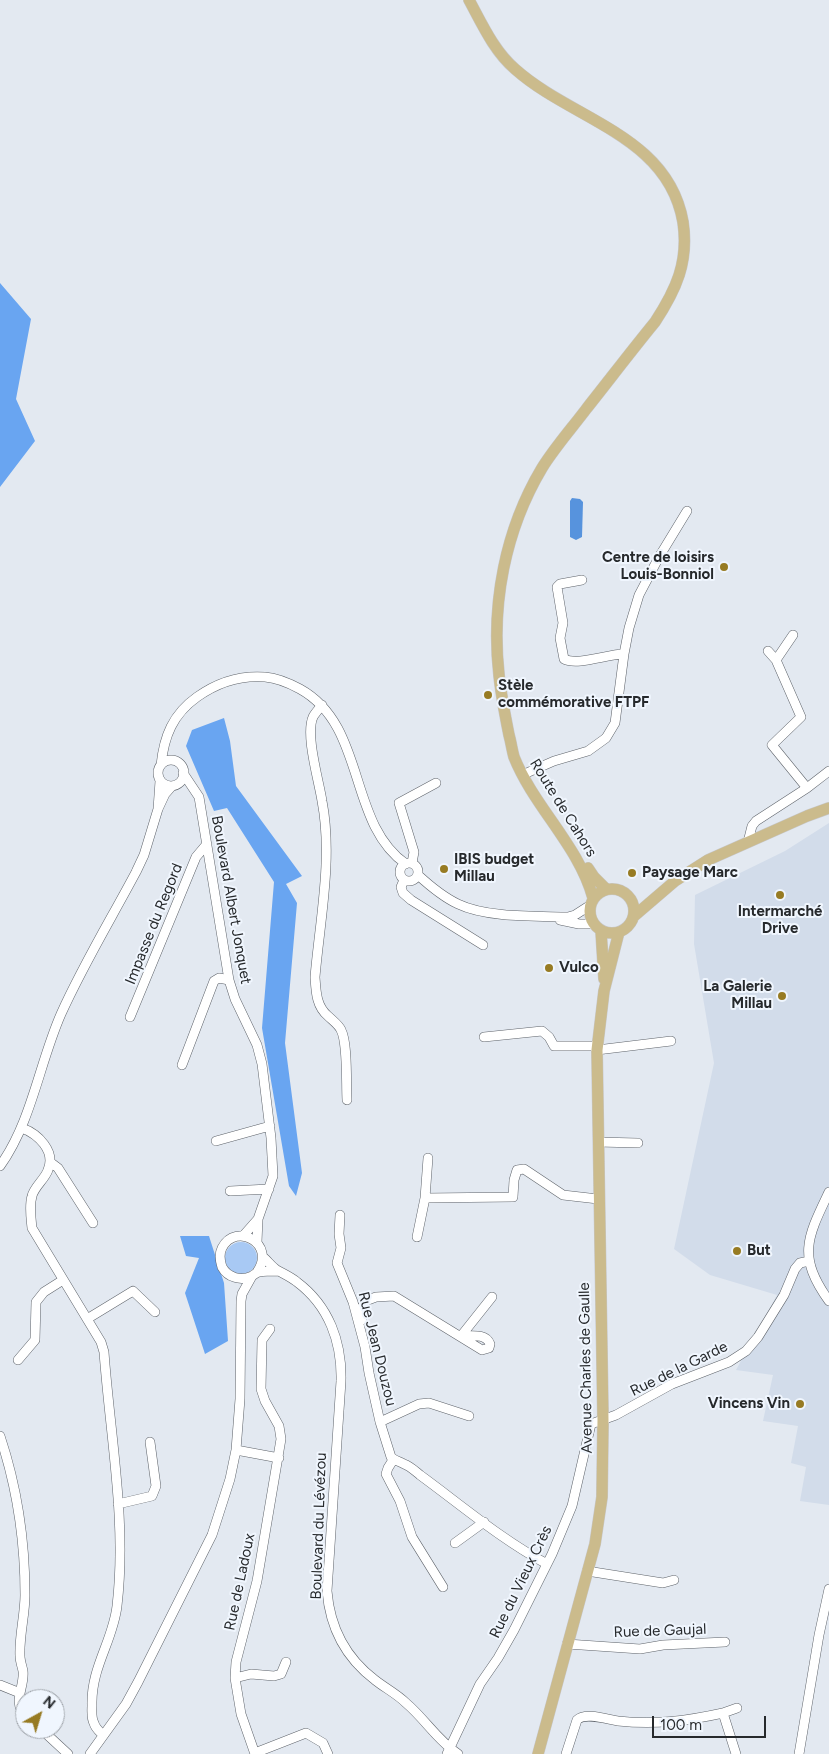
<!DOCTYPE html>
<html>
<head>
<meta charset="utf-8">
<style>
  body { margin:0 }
  #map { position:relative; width:829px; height:1754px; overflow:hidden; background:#e3e9f1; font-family:Figtree,sans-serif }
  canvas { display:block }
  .north { position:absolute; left:15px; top:1689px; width:50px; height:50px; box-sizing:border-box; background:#f0f6fe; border:1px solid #9fa4aa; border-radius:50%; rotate:39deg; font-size:14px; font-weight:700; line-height:20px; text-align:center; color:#26292c }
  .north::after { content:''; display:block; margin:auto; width:18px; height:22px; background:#977b23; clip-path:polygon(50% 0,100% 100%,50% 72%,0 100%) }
  .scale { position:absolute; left:652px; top:1716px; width:114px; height:22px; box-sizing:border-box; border:2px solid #26292c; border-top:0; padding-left:6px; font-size:15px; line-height:18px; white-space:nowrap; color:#26292c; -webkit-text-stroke:4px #f0f6fe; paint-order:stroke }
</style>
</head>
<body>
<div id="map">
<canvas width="829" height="1754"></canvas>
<div class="north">N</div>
<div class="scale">100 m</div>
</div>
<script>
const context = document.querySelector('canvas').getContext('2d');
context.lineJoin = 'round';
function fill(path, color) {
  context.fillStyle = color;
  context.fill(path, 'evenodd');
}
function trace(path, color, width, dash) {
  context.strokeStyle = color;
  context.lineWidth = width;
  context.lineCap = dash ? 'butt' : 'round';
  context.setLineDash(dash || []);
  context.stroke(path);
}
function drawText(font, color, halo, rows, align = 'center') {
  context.font = font + ' Figtree,sans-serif';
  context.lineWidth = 4;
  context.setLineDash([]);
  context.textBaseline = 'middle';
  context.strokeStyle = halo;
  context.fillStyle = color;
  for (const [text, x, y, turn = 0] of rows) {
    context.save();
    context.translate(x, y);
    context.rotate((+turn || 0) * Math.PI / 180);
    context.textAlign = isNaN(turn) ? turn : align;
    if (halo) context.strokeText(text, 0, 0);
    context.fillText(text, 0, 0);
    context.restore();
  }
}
const built = new Path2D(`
  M829,823V1505L800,1501L806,1467L791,1463L798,1426L763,1421L773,1375L736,1370L777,1295L710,1275L674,1249L714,1063L694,944L695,895L785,851Z`);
const green = new Path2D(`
  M225 1258a16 16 0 1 1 32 0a16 16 0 1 1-32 0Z`);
const forest = new Path2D(`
  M0,283L31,319L16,399L35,441L0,487Z
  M224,718L230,741L236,786L302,876L286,884L297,903L285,1043L302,1173L296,1196L289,1186L262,1028L274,882L227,808L214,811L186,746L192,730Z
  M180,1236H209L224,1283L228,1341L205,1354L185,1293L199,1258L186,1256Z`);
const water = new Path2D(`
  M572,498L580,499L583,502L582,537L576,540L570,537V501Z`);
const minor = new Path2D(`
  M582,580L560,584L557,587L563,623L560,638L564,659C577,666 608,654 624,654
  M793,635L776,660L801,717L772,745L807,788
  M768,651L776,660
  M322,705C319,709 315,713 313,717C305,735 319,781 322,801C333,858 320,919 315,977C316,991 316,1006 328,1016C332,1020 339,1025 341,1030C348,1043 346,1084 347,1100
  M158 773a13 13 0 1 1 26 0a13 13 0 1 1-26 0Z
  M161,765C164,736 173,714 197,697C218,682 239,675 265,677C277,678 289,683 300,689C367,726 347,823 406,864
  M183,773L199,797L229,980L235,999L257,1045L262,1064L271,1138L273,1176L258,1219L257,1242
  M522,775L554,761L588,751L606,738L615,723L624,654L629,628L639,595L659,557L687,511
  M160,781L158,809L165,794L172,786
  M748,842L752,826L756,821L807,788L829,771
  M400 872a9 9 0 1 1 18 0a9 9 0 1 1-18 0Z
  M412,863L414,852L399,803L436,783
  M418,875C430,886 443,897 458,904C487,918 536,916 568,917L575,915L589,906
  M404,880L401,887L403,893L411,900L483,945
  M560,920L579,924H593
  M130,1017L196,857L207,844
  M484,1037L542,1031L549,1037L554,1046H597
  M597,1050L671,1041
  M182,1065L214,981L219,978L229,980
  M22,1128C38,1134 56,1151 48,1170C45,1179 34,1187 32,1196C29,1206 31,1218 32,1228L101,1342L104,1352C110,1435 127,1522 117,1606C113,1641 91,1667 92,1705C92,1711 91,1718 94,1723C95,1728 100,1732 103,1735
  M216,1141L270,1126
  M598,1142L638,1143
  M428,1158L425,1198L513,1197L514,1180L517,1170L524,1169L563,1195L598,1199
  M50,1162L58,1168L93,1223
  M0,1166C32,1121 39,1064 61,1014C83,965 111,919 136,872L144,855L158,809
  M230,1191L269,1189
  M829,1192C807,1238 797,1256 829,1301
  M340,1215L339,1234L341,1248L337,1263L353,1302L365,1347L369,1373L380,1422L391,1457C395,1461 399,1461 404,1464C410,1466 415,1471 420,1475C461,1505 502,1540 547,1564
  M243,1236L258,1219
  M417,1237L425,1198
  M263,1257C268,1261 272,1267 277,1270C284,1274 291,1277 297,1282C329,1306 342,1342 341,1381L327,1591C330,1628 346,1658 375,1680C385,1688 397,1694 406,1703C425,1719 437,1740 458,1754
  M257,1272C277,1244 236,1221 222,1248C219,1254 220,1261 222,1267C228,1278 241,1281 252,1276C255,1274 256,1273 259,1272C265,1271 272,1271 278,1271
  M87,1319L133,1291L155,1312
  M362,1320L361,1310L364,1303L368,1300L376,1297L394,1296L482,1350L489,1348L490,1344C486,1333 472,1336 461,1336
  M461,1336L492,1297
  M18,1360L35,1340L36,1302L44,1292L63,1280
  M380,1422L419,1404L429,1403L469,1416
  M0,1436C17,1487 25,1541 25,1595C25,1615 19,1636 20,1656C20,1661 22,1666 23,1671C25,1686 12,1703 25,1714
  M236,1450L279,1458
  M393,1460L388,1468L386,1474L400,1501L412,1537L443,1587
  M118,1504L152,1496L156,1486L150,1442
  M455,1543L484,1522
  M587,1571L663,1583L674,1580
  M567,1644L640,1649L663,1645L725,1642
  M235,1678L251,1674L274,1676L281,1674L286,1662
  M0,1685L20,1693
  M723,1713L737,1708
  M41,1729L68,1754
  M255,1753L306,1733L323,1743L328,1754
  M90,1754L126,1704L138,1682L212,1535L230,1479L236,1450L240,1399L241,1301L242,1294L252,1276
  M255,1754L241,1714L235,1678L236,1662L257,1581L281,1439L279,1426L265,1401L261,1389L262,1340L270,1329
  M447,1754L480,1684L498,1658L514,1630L552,1554L572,1506L591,1424L616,1415L672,1384L729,1362L746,1351L758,1337L784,1295L795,1269L800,1263L809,1261
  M566,1754L577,1720C585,1712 606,1719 618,1721C655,1725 687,1721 723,1713L736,1754
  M799,1754L819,1635L829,1589`);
const major = new Path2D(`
  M469,0C482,24 494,51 515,69C572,120 668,135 683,222C689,262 676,290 655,322C632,350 610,379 587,408C572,428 555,447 542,468C505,530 491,604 499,675C501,695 505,715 509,735C511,742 512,750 514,757C534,807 579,846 593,898
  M588,868L594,877L606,889
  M590 911a22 22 0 1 1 44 0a22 22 0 1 1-44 0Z
  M633,917L675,881L708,860L807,816L829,808
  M601,931L604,979
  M538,1754L595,1544L602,1497L603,1420L597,1050L604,991L619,932`);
const markers = [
  [724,567,5,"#977b23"],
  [488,695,5,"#977b23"],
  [444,869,5,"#977b23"],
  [632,873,5,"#977b23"],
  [780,895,5,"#977b23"],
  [549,968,5,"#977b23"],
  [782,996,5,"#977b23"],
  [737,1251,5,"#977b23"],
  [800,1404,5,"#977b23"]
];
const poiNames = [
  ["Centre de loisirs",714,558,"right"],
  ["Louis-Bonniol",714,575,"right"],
  ["Stèle",498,686],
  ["commémorative FTPF",498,703],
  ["IBIS budget",454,860],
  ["Millau",454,877],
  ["Paysage Marc",642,873],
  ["Intermarché",780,912,"center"],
  ["Drive",780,929,"center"],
  ["Vulco",559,968],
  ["La Galerie",772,987,"right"],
  ["Millau",772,1004,"right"],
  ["But",747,1251],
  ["Vincens Vin",790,1404,"right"]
];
const streetNames = [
  ["Route de Cahors",563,808,58],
  ["Boulevard Albert Jonquet",231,900,80],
  ["Impasse du Regord",154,924,-68],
  ["Rue Jean Douzou",377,1349,76],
  ["Avenue Charles de Gaulle",586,1368,-91],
  ["Rue de la Garde",679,1369,-26],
  ["Boulevard du Lévézou",319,1526,-88],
  ["Rue de Ladoux",240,1582,-78],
  ["Rue du Vieux Crès",521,1582,-64],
  ["Rue de Gaujal",660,1631,-2]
];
fill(built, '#d2dcea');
fill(green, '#a8c9f4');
fill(forest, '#69a5f1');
fill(water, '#5793dd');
trace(minor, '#5e636a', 10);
trace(major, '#c7c7c8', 12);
trace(minor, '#fff', 9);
trace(major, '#cbbb8c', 11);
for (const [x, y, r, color] of markers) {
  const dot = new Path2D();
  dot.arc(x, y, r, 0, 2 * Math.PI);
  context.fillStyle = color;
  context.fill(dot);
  trace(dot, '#f0f6fe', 2);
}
drawText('bold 15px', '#26292c', '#f0f6fe', poiNames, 'left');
drawText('15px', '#26292c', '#f0f6fe', streetNames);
</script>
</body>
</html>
